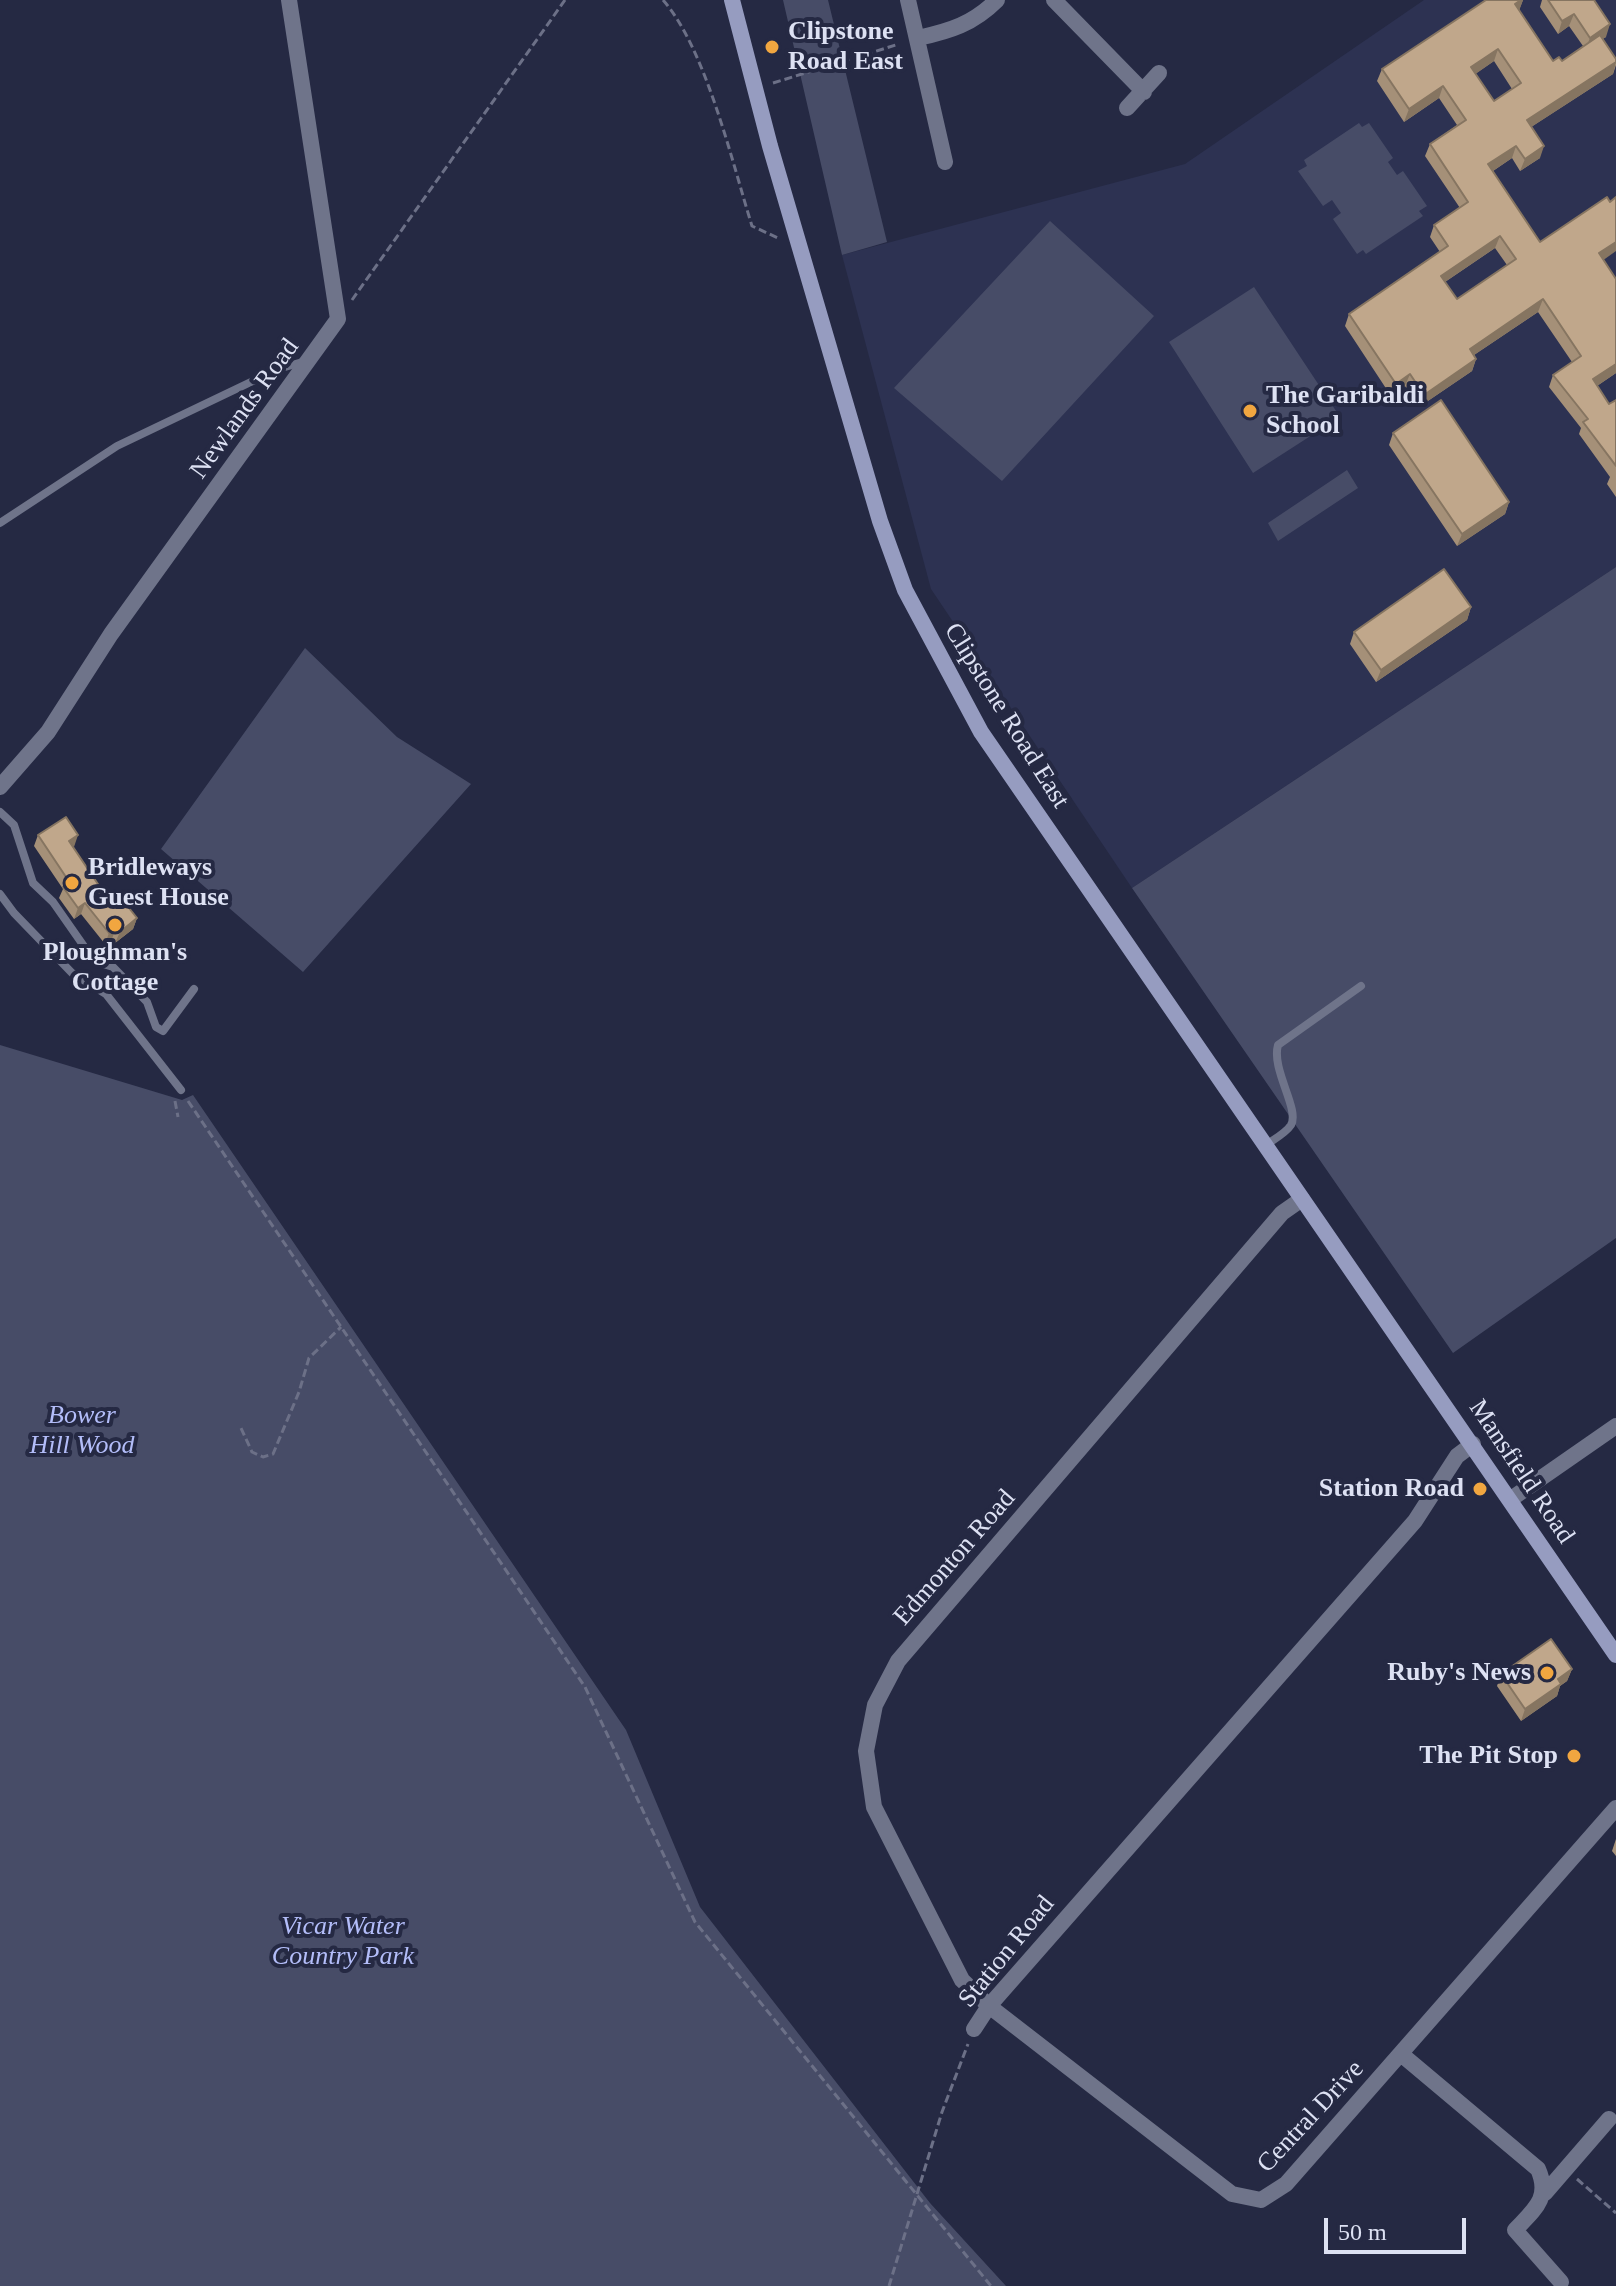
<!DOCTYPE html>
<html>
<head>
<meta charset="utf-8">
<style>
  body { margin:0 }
  #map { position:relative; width:1616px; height:2286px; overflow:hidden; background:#252943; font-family:"Times New Roman",serif }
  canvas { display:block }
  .scale { position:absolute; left:1324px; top:2218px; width:142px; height:36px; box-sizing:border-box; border:4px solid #dde1f3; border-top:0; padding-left:10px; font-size:24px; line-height:28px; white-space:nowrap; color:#dde1f3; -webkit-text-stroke:6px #252943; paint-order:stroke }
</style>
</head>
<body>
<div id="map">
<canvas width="1616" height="2286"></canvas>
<div class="scale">50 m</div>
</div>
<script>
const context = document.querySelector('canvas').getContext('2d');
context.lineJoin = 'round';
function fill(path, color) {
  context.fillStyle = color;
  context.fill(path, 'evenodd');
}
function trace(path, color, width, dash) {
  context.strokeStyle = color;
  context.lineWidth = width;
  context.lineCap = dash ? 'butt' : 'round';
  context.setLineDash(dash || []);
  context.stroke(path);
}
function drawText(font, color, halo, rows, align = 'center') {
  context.font = font + ' "Times New Roman",serif';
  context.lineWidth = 8;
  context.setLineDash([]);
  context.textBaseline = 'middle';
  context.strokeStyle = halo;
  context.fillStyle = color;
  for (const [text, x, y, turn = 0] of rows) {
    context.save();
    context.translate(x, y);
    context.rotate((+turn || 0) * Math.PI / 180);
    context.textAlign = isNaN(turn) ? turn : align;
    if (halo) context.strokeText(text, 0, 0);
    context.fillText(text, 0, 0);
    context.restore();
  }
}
const built = new Path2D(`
  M1424,0H1616V567L1132,888L931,589L842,255L1185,164Z`);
const green = new Path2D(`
  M783,0H828L887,242L842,255Z
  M1359,123L1362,127L1369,123L1393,158L1388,162L1397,175L1403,171L1427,206L1419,211L1423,216L1366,254L1363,250L1357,254L1333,219L1341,213L1332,200L1323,206L1298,171L1307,166L1304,160Z
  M1050,221L1154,316L1002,481L894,388Z
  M1254,287L1340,417L1253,473L1169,342Z
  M1347,470L1358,488L1278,541L1268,523Z
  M1616,567V1238L1453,1353L1132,888Z
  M305,648L397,737L471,784L303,972L161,849Z
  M0,1045L182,1100L193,1095L626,1730L700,1907L930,2203L1006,2286H0Z`);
const path = new Path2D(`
  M663,0C706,49 732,162 752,226L778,238
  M773,83L899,44
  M352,300L565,0
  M175,1101L178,1117
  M188,1101L585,1687L695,1922L991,2286
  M241,1428L252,1452L263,1457L273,1454L299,1392L309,1358L341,1327
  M1577,2179L1616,2213
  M889,2286L942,2112L968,2044`);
const lane = new Path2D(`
  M0,523L117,446L278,369L306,361
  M0,812L14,825L33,883L53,902L88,952L100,963L113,967L147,1002L156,1027L163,1031L194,989
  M0,894L14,913L72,973L106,994L181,1090
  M1266,1145C1273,1140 1286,1133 1291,1125C1300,1109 1271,1070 1278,1045L1361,986`);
const street = new Path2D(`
  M908,0L945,162
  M1054,0L1144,92
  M918,38C950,31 973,24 997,0
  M1127,108L1159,73
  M0,787L48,732L111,634L338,319L289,0
  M1302,1199L1282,1213L898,1661L875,1705L866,1751L874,1807L962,1980L989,2006L1232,2194L1261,2200L1286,2184L1616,1808
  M1511,1499L1616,1426
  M974,2029L989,2006L1415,1521L1457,1456L1473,1444
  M1401,2054L1538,2169C1551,2198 1534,2210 1515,2230L1561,2282
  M1545,2193L1609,2119`);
const secondary = new Path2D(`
  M732,0L770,146L880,521L905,590L981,732L1616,1655`);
const wall = new Path2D(`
  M1486,0H1523L1519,10L1553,61H1562L1583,46L1569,26L1558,34L1540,7L1542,0H1594L1606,37L1602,39L1616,59V65L1613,74L1531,127L1540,158L1520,171L1512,158L1493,171L1540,242L1604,260L1616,279V373L1597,386L1609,404L1616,400V497L1607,484L1610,477L1579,434L1581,428L1549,387L1553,375L1572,362L1538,312L1474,355L1476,359L1472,371L1419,407L1405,386L1391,396L1345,326L1349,314L1440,252L1430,237L1434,225L1460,208L1425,156L1430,144L1457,125L1439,98L1404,122L1377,81L1382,69ZM1494,61L1512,89L1494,101L1475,74ZM1495,248L1507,265L1457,299L1445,282Z
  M1393,433L1509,502L1505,514L1457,546L1389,445Z
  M1471,607L1467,620L1376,682L1350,644L1354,632Z
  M38,835L73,847L112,905L137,918L133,929L115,943L112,939L105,944L81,914L74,919L59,898L63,889L34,846Z
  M1572,1669L1567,1681L1560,1686L1557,1696L1521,1721L1497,1686L1501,1674Z
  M1616,1839V1856L1612,1851Z`);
const shadedWall = new Path2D(`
  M1521,0H1523L1519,11L1515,4Z
  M1574,14L1569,26L1558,34L1562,21Z
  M1610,24L1606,37L1585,50L1590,38Z
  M1498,49L1494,61L1467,80L1471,67Z
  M1616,62L1613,74L1522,133L1527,120Z
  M1443,86L1439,98L1404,122L1409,109Z
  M1516,146L1512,158L1484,177L1488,164Z
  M1544,146L1540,158L1520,171L1525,159Z
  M1500,236L1495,248L1436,288L1441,276Z
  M1616,242V251L1595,266L1599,253Z
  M1543,299L1538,312L1465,361L1470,349Z
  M1476,359L1472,371L1419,407L1424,395Z
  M1616,364V373L1588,392L1593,379Z
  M1410,374L1405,386L1391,396L1396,384Z
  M1509,502L1505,514L1457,546L1462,534Z
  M1471,607L1467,620L1376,682L1381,670Z
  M78,835L74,847L69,841Z
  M85,903L81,914L74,919L78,908Z
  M137,918L133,929L115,943L120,932Z
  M116,927L112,939L105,944L109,933Z
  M1572,1669L1567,1681L1560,1686L1557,1696L1521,1721L1525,1709L1558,1679Z`);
const building = new Path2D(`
  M1486,0H1521L1515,4L1553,61L1559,57L1562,61L1600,35L1616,59V62L1527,120L1544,146L1525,159L1516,146L1488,164L1540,242L1607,197L1610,202L1616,197V242L1599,253L1616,279V364L1593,379L1609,404L1616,400V466L1583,422L1588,419L1553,375L1581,356L1543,299L1470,349L1476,359L1424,395L1410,374L1396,384L1349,314L1448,246L1434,225L1468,202L1430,144L1466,120L1443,86L1409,109L1382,69ZM1498,49L1521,83L1494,101L1471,67ZM1500,236L1516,259L1457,299L1441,276Z
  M1548,0H1594L1610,24L1590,38L1574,14L1562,21Z
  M1441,400L1509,502L1462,534L1393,433Z
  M1444,569L1471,607L1381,670L1354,632Z
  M66,817L78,835L69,841L112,905L121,898L137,918L120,932L116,927L109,933L85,903L78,908L63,887L70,883L38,835Z
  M1551,1639L1572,1669L1558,1679L1561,1684L1525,1709L1501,1674Z`);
const markers = [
  [772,47,8,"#f1a640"],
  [1250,411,8,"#f1a640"],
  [72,883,8,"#f1a640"],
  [115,925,8,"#f1a640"],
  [1480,1489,8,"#f1a640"],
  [1547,1673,8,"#f1a640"],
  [1574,1756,8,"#f1a640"]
];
const poiNames = [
  ["Clipstone",788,32],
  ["Road East",788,62],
  ["The Garibaldi",1266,396],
  ["School",1266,426],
  ["Bridleways",88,868],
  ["Guest House",88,898],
  ["Ploughman's",115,953,"center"],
  ["Cottage",115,983,"center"],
  ["Station Road",1464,1489,"right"],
  ["Ruby's News",1531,1673,"right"],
  ["The Pit Stop",1558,1756,"right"]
];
const streetNames = [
  ["Newlands Road",245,409,-54],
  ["Clipstone Road East",1006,716,58],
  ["Mansfield Road",1521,1472,56],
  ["Edmonton Road",955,1558,-49],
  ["Station Road",1007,1952,-51],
  ["Central Drive",1311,2117,-47]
];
const parkNames = [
  ["Bower",82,1416],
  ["Hill Wood",82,1446],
  ["Vicar Water",343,1927],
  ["Country Park",343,1957]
];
fill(built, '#2d3252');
fill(green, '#474c67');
trace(path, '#6c7087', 3, [8, 4]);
trace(lane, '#6f748a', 8);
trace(street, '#6f748a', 16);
trace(secondary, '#969cc0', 16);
fill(wall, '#a59078');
fill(shadedWall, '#867561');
fill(building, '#c0a78b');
trace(building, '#867561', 2);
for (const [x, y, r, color] of markers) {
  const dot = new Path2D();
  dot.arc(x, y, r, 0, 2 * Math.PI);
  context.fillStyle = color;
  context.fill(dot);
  trace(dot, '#252943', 3);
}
drawText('bold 26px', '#dde1f3', '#252943', poiNames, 'left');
drawText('26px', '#dde1f3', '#252943', streetNames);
drawText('italic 26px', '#b3bdf9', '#252943', parkNames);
</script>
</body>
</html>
